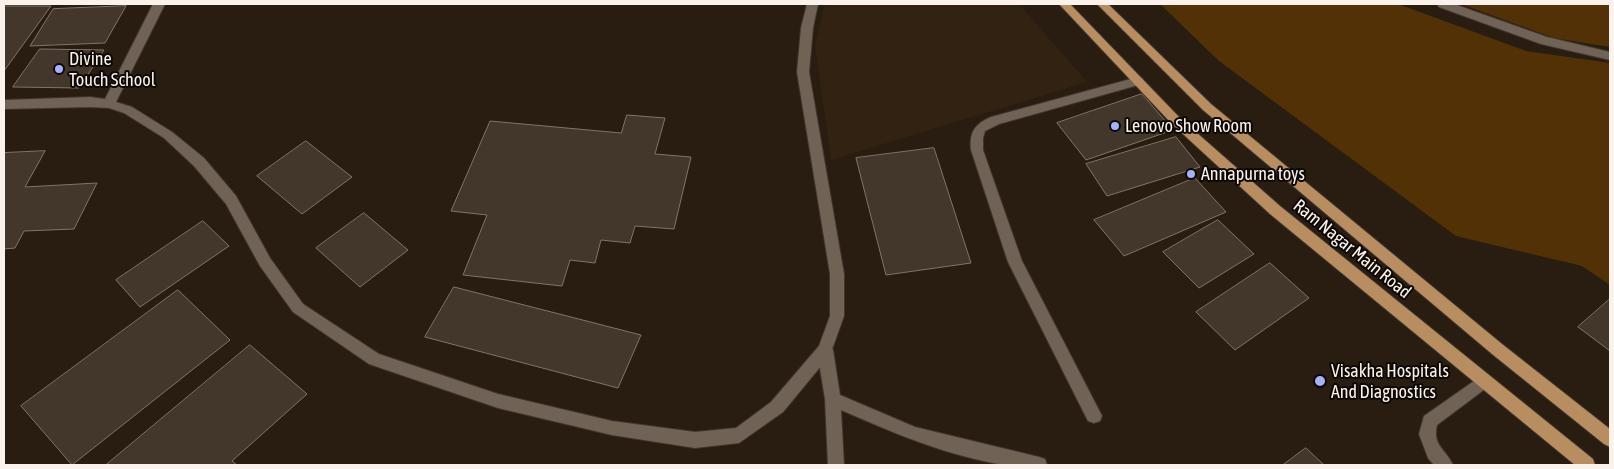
<!DOCTYPE html>
<html>
<head>
<meta charset="utf-8">
<style>
  body { margin:0 }
  #map { position:relative; width:1614px; height:469px; overflow:hidden; background:#291d12; font-family:"Asap Condensed",sans-serif }
  canvas { display:block }
  .frame { position:absolute; inset:0; border:5px solid #fbf3eb; pointer-events:none }
</style>
</head>
<body>
<div id="map">
<canvas width="1614" height="469"></canvas>
<div class="frame"></div>
</div>
<script>
const context = document.querySelector('canvas').getContext('2d');
context.lineJoin = 'round';
function fill(path, color) {
  context.fillStyle = color;
  context.fill(path, 'evenodd');
}
function trace(path, color, width, dash) {
  context.strokeStyle = color;
  context.lineWidth = width;
  context.lineCap = dash ? 'butt' : 'round';
  context.setLineDash(dash || []);
  context.stroke(path);
}
function drawText(font, color, halo, rows, align = 'center') {
  context.font = font + ' "Asap Condensed",sans-serif';
  context.lineWidth = 4;
  context.setLineDash([]);
  context.textBaseline = 'middle';
  context.strokeStyle = halo;
  context.fillStyle = color;
  for (const [text, x, y, turn = 0] of rows) {
    context.save();
    context.translate(x, y);
    context.rotate((+turn || 0) * Math.PI / 180);
    context.textAlign = isNaN(turn) ? turn : align;
    if (halo) context.strokeText(text, 0, 0);
    context.fillText(text, 0, 0);
    context.restore();
  }
}
const built = new Path2D(`
  M825,4H1019L1087,82L831,160L815,44Z`);
const green = new Path2D(`
  M1160,4H1398L1526,51L1610,63V285L1582,266L1456,236L1219,61Z
  M1461,4H1610V47L1554,38Z`);
const building = new Path2D(`
  M4,6H51L4,71Z
  M126,6L105,43L30,46L53,9Z
  M40,49L104,50L79,88L13,87Z
  M1142,94L1173,130L1086,160L1057,123Z
  M627,115L665,118L655,154L691,157L674,229L635,226L630,243L601,240L595,263L570,260L562,286L463,275L487,215L451,211L490,121L621,133Z
  M1176,137L1200,167L1107,196L1086,164Z
  M306,141L352,177L302,214L257,176Z
  M934,148L971,263L886,275L856,158Z
  M45,151L25,187L97,183L74,229L24,231L15,248L4,249V153Z
  M1195,178L1226,212L1124,256L1094,220Z
  M364,213L408,250L360,287L316,248Z
  M1218,220L1254,254L1199,288L1163,252Z
  M203,221L229,246L140,307L116,280Z
  M1270,263L1309,298L1235,350L1196,312Z
  M454,287L641,335L618,388L425,337Z
  M178,290L230,340L72,465L21,406Z
  M1610,299V351L1578,327Z
  M250,345L307,394L232,461L237,465H106Z
  M1306,448L1324,465H1283Z`);
const service = new Path2D(`
  M1437,4H1454L1547,37L1610,52V60L1541,44L1439,7Z
  M825,343L830,345L833,350L840,395L915,427L1039,457L1045,459L1047,465C1033,465 1018,467 1005,465C947,456 894,433 841,410L844,465H828L825,399L817,350L820,345Z
  M1484,374L1489,376L1492,381L1489,386L1437,425C1432,446 1446,449 1453,465H1434L1428,458L1419,434L1424,416Z`);
const minor = new Path2D(`
  M153,4H165L116,102L132,107L172,132L204,158L236,196L270,258L303,304L379,354L498,394L612,421L695,432L736,428L771,402L819,346L830,316V274L797,72L801,28L807,4H818L813,28L809,72L844,274V316L830,355L783,412L739,443L695,448L612,435L498,408L369,364L293,312L260,266L226,204L194,166L164,138L124,113L109,108L90,107L4,109V100L90,97L105,99Z
  M1138,77L1142,78L1144,81L1142,84L999,124L985,131L983,138V150L1022,261L1102,416L1100,421L1094,423L1088,421L1008,262L971,150C969,132 975,124 991,117Z`);
const primary = new Path2D(`
  M1059,4H1070L1180,118L1280,206L1593,459L1595,465H1575L1270,214L1172,124Z
  M1097,4H1108L1211,104L1502,344L1610,429V447L1604,444L1492,354L1203,110Z`);
const markers = [
  [59,69,5,"#a4b1fc"],
  [1115,126,5,"#a4b1fc"],
  [1191,174,5,"#a4b1fc"],
  [1320,381,6,"#a4b1fc"]
];
const poiNames = [
  ["Divine",69,59],
  ["Touch School",69,80],
  ["Lenovo Show Room",1125,126],
  ["Annapurna toys",1201,174],
  ["Visakha Hospitals",1331,371],
  ["And Diagnostics",1331,392]
];
const streetNames = [
  ["Ram Nagar Main Road",1352,249,39]
];
fill(built, '#322211');
fill(green, '#523106');
fill(building, '#43362a');
trace(building, '#827466', 1);
trace(service, '#403630', 2);
trace(minor, '#403630', 2);
trace(primary, '#403630', 2);
fill(service, '#706254');
fill(minor, '#706254');
fill(primary, '#b88d60');
for (const [x, y, r, color] of markers) {
  const dot = new Path2D();
  dot.arc(x, y, r, 0, 2 * Math.PI);
  context.fillStyle = color;
  context.fill(dot);
  trace(dot, '#0d0805', 2);
}
drawText('18px', '#fbf3eb', '#0d0805', poiNames, 'left');
drawText('18px', '#fbf3eb', '#0d0805', streetNames);
</script>
</body>
</html>
